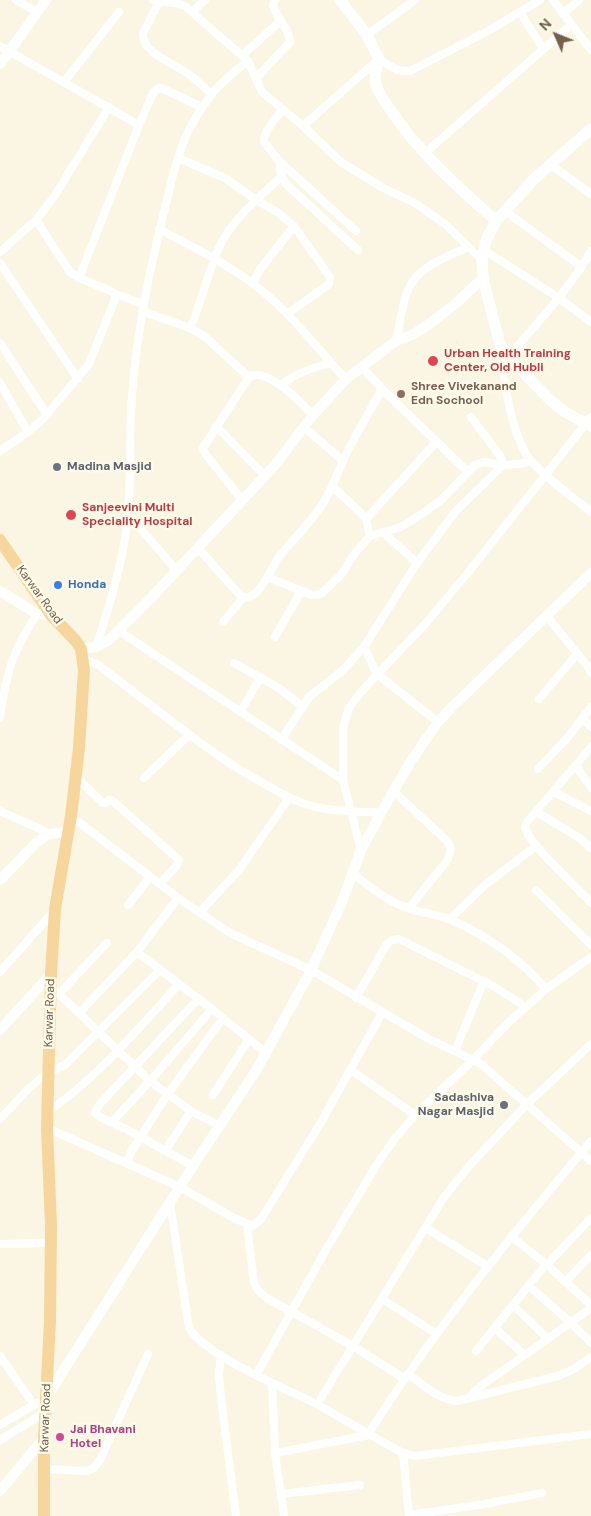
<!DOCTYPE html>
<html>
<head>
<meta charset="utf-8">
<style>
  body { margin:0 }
  #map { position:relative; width:591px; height:1516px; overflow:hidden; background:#fbf6e3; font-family:"DM Sans",sans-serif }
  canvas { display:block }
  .north { position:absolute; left:531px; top:10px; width:50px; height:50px; -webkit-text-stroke:4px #fefae9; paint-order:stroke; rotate:314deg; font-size:14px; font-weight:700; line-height:20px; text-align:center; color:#72604a }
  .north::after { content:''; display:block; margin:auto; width:18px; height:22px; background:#72604a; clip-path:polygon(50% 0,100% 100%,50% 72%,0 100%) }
</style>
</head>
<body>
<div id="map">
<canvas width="591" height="1516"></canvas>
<div class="north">N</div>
</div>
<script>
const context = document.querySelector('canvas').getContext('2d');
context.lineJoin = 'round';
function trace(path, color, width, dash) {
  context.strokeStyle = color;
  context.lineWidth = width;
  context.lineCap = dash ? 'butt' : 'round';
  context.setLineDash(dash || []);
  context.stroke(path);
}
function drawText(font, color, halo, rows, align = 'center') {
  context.font = font + ' "DM Sans",sans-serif';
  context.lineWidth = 5;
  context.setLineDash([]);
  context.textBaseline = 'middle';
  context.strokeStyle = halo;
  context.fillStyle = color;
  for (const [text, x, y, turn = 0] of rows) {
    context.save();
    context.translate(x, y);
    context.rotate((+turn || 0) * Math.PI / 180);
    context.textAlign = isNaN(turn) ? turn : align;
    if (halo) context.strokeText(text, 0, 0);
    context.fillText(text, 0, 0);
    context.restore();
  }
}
const minor = new Path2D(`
  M16,0L37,12
  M153,0C166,4 171,0 185,6L248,61L262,92L303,126L341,162L383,188L415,203L445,224L482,260
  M553,0L591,50
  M159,2L143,33C142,53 173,63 187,73C196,79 203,86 211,94
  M192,12L205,0
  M520,12L543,49
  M563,14L579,0
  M367,35L415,0
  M0,46L139,125
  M243,55L280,21
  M256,78L290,42C290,29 276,18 273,5L275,0
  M64,82L119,12
  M282,110C275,120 264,130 264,142L280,162L356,231
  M303,126L379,59L397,70L410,71L488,31L540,0
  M424,154L571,25
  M178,158L225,178L256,200L277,212L294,226L330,277L329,284L287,314
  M280,162C279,172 281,177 287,185L358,250
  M550,164L591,194
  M505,211L582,267
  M159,229C196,249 235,267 267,295C297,320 319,351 346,379
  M484,250L559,298L591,322
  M0,252L36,220L54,197L109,107
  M0,263L78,379
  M79,278L139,125L153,93L157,89L161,88L202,107
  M253,283L261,268L294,226
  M115,294L143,304
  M142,311L190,328L204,336L249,377
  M190,328C205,296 209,259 229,230C244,210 263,193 281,177
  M396,341C400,326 401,310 406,295C415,267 444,258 468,247
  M0,343L47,415
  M500,347C504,379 511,438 532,462C549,481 572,496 591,512
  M509,356C538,322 569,290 591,251
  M362,367L382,389L467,471
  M0,383L28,432
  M281,385C296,373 312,368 331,363
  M216,426L265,476
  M304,427L343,461
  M0,451L28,432L43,419L89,364L115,299V294L111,291L79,278L70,272L36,220
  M332,486L361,513L366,519L370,536
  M242,500L204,452L203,448L249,377C267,366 301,403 313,415
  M128,514L177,571
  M366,519L437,441
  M384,533L417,563
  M198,548L239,594C256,608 270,570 278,558C292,540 309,525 322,505C333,488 339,468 348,450C359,429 371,409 382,389
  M267,577L312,595L321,594L341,575L355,553L370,536L401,527L426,511L440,501L475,465L484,462L503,465L519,464L531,461
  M547,616L588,667L591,673
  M223,622L243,598
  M119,631L343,780
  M275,637L301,591
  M96,647C110,604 124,559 128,515C131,481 129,446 131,413C134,343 148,275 165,208C172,178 179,145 195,119C210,93 224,79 248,61
  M364,647L377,674L438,722
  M83,659L97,664C151,704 202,749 261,782C275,790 290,799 305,804C329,812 356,811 381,813
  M234,663L279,688L302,706
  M539,699L577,654
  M240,712L260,678
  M0,718C6,674 12,652 37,614
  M583,719L591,727
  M281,740L309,697L342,671L364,647L417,563L456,511L503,465L500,456L471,417
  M591,747L527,822L525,827L528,835L545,856L591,903
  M576,766L591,788
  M538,769L568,737L591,707
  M75,776L103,803H105L109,800L113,801L179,860L177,865L160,884
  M144,778L189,735
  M393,791L446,840C453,848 451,854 446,862L409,908
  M554,792L591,811
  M0,811L40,829L48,834
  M537,812L581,839L591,848
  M71,816L178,898L230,933L311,970L427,1038L481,1064L591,1161
  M361,850L343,780V728L349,708L360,693L426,623L471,569L591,417
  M353,873C369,887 386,900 407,908C421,913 437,914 451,920C488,936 519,958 546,989
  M536,890L591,945
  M128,905L150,877
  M200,912L239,870L289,798
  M450,919L485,885L536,846
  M137,952L212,1009L266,1053
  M0,972L54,911
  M51,988L59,994L150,1081L191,1111L220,1126
  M59,994L107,943
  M356,998L386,945L392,940L399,939L493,986L526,1007
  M79,1013L137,952L178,898
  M455,1051L484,981
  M351,1070L415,1115
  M213,1095L249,1039
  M47,1112C95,1080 140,1027 179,984
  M0,1119L29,1088L48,1072L65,1065L160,970
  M112,1122L150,1081L212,1009
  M47,1128L180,1187L230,1216L252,1226L261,1219L320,1124L382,1013
  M165,1151L191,1111
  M127,1163L131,1152L167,1095L223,1018
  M193,1166L126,1129L100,1117L95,1113L99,1105L198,999
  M170,1203L189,1328C209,1358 283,1387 316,1404C346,1420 374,1438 403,1453L415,1456L591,1434
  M247,1225L254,1283L258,1290L265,1297L353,1346L405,1379
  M426,1228L487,1266
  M511,1236L547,1265L591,1305
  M0,1244L51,1243
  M566,1281L591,1255
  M529,1286L570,1322L591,1343
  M382,1299L437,1334
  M514,1306L547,1338
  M495,1328L524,1355
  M476,1351L538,1274L591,1218
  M221,1355L219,1374L221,1398L236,1516
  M0,1356L34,1405
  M408,1374C424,1385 437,1399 457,1401L558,1376L574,1369L591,1357
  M256,1375L328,1246L377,1164L393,1141L415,1115L473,1060L509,1022L546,989L591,957
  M272,1383L275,1453L284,1516
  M471,1397L474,1392L481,1386L591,1308
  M321,1398L444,1197L471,1164L527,1104L591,1044
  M0,1425L37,1403
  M372,1428C437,1327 513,1233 591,1141
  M0,1440L46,1412
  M275,1453L369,1435
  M403,1453L409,1516
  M44,1469L87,1471L94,1468L100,1460L148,1354
  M281,1494L360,1485
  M409,1515L479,1505L542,1493`);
const tertiary = new Path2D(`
  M0,64L46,0
  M0,591L37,614L51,615
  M81,649L96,647L109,640L151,598L275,465L313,415L346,379L396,341L412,335L425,327L454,305L483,278
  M0,880L35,844L48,834L68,832
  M0,1030L51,974
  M46,1398L193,1166L257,1069L311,970L342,902L361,850L381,813L411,761L438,722L452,707L591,573
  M0,1491L44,1438`);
const secondary = new Path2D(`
  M340,0L367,35L379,59C376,68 374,76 376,85C379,95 386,103 392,112C420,154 458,187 496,221
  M591,129L535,178L496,221L486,240L482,260L483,278L500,345L514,363L551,401L565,412L591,426`);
const trunk = new Path2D(`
  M0,540L51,615L76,641L81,649L84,670L79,748L71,816L55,909L51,974L47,1128L51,1226L50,1321L44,1438V1516`);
const markers = [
  [433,361,6,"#e0444e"],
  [401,394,5,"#8d6e63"],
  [57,467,5,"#6b7280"],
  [71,515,6,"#e0444e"],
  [58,585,5,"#3f7fe0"],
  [504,1105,5,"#6b7280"],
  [60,1437,5,"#d1479c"]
];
const healthNames = [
  ["Urban Health Training",444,354],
  ["Center, Old Hubli",444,368],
  ["Sanjeevini Multi",82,508],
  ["Speciality Hospital",82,522]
];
const educationNames = [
  ["Shree Vivekanand",411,387],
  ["Edn Sochool",411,401]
];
const worshipNames = [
  ["Madina Masjid",67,467],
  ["Sadashiva",494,1098,"right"],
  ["Nagar Masjid",494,1112,"right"]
];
const shopNames = [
  ["Honda",68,585]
];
const streetNames = [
  ["Karwar Road",39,595,54],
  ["Karwar Road",50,1013,-88],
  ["Karwar Road",46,1418,-88]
];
const hotelNames = [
  ["Jai Bhavani",70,1430],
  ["Hotel",70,1444]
];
trace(minor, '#fff', 8);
trace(tertiary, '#fff', 10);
trace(secondary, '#fff', 11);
trace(trunk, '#f6d69c', 12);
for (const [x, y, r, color] of markers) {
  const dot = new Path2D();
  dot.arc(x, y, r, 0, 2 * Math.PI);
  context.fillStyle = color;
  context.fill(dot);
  trace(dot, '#fefae9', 2);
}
drawText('bold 12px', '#be3a42', '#fefae9', healthNames, 'left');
drawText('bold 12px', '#785e54', '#fefae9', educationNames, 'left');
drawText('bold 12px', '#5b616d', '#fefae9', worshipNames, 'left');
drawText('bold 12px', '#366cbe', '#fefae9', shopNames, 'left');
drawText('12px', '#72604a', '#fefae9', streetNames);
drawText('bold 12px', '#b23c85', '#fefae9', hotelNames, 'left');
</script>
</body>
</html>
